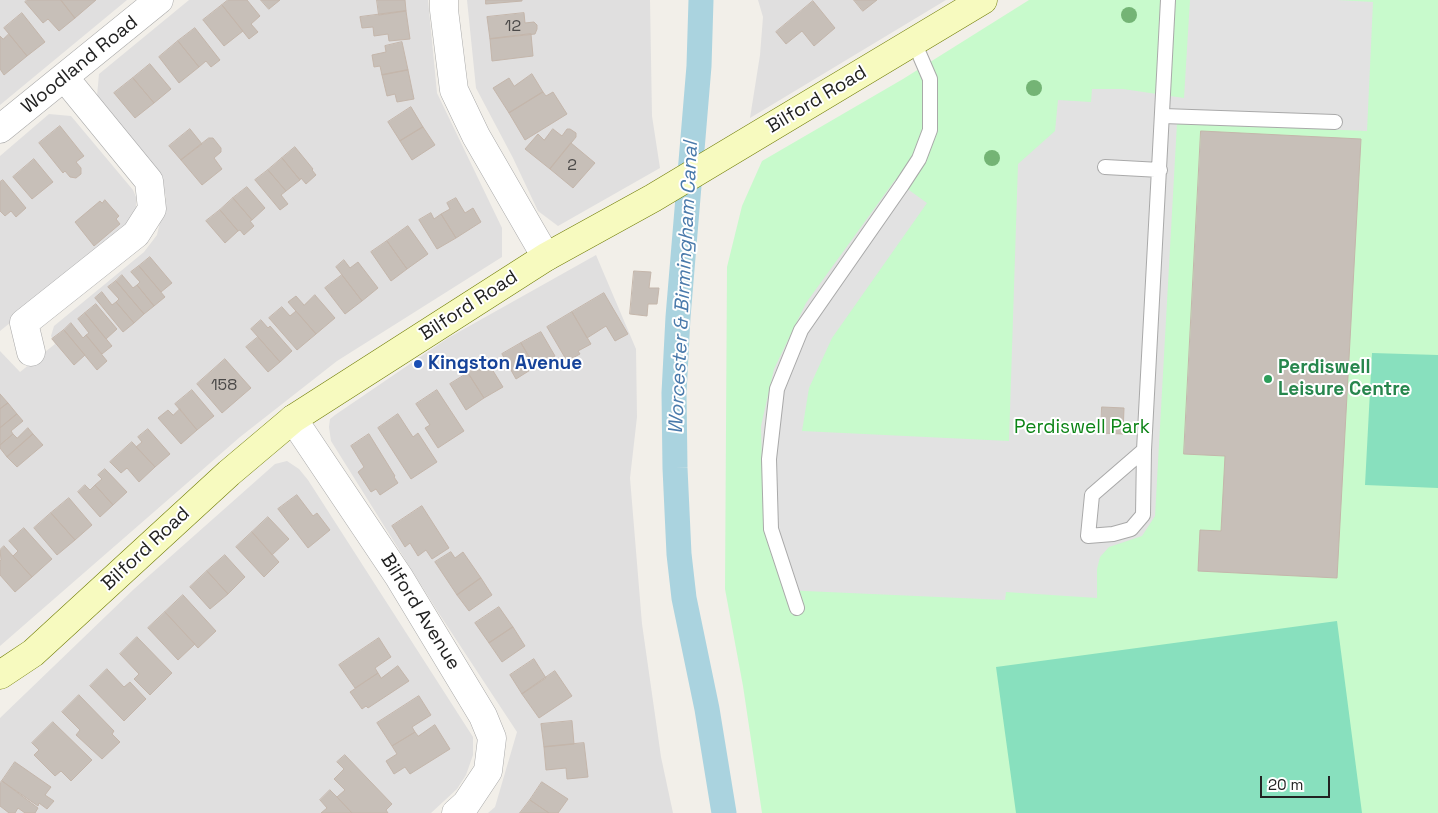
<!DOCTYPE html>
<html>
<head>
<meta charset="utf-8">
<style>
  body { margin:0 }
  #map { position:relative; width:1438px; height:813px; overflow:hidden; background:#f2efe9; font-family:"Space Grotesk",sans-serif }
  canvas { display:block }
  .scale { position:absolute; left:1260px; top:776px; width:70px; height:22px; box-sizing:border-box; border:2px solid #222; border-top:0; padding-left:6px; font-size:15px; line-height:18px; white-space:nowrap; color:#222; -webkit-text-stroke:4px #fff; paint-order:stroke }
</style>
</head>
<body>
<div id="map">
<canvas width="1438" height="813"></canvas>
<div class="scale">20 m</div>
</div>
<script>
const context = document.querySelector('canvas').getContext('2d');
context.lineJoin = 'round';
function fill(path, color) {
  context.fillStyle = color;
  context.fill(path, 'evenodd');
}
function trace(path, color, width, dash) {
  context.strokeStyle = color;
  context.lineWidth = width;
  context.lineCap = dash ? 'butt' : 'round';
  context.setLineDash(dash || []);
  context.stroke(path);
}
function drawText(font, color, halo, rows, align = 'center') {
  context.font = font + ' "Space Grotesk",sans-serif';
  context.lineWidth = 4;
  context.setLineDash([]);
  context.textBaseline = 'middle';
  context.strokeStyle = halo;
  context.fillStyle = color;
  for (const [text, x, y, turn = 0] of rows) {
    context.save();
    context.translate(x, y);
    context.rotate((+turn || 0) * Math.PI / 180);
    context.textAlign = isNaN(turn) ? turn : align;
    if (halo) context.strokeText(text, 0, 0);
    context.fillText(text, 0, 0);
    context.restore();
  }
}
const residential = new Path2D(`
  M0,0H127L0,105Z
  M189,0H428L437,93L502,228V257L337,361L240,437L0,646V351L20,372L55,344L51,336L54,326L144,252L157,235L166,197L157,169L97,96L99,74Z
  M467,0H650L652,116L660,168L558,226L538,211L513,158L476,88Z
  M758,0H946L750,118L760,55L763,17Z
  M49,114L71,116L133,190L136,197V212L127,229L0,331V156Z
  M596,255L636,349L637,417L630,478L642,624L661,757L673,813H488L495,807L517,732L438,612L331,441L329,427L330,419L335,415L448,338Z
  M287,461L299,469L308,480L473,737V755L466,775L457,789L431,813H0V718L134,589L275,464Z`);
const park = new Path2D(`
  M1029,0H1438V813H762L743,686L725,589L727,267L742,206L762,161L903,79Z`);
const pitch = new Path2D(`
  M1372,353L1438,355V488L1365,485Z
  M1337,621L1362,813H1016L996,667Z`);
const parking = new Path2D(`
  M1190,0H1337L1373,2L1367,131L1177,123L1155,516L1142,536L1109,547L1100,557L1097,569V598L1006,592L1005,600L783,590L763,513L761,426L774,369L806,303L895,180L927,203L832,338L809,388L802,431L1009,441L1018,164L1055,131L1058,100L1091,102L1092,89H1123L1184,98Z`);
const canal = new Path2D(`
  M701,0L699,66L678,317L674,393L675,468L679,554L684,598L707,709L724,813`);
const building = new Path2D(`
  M27,0H61L75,18L59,31L48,19L43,23L25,2Z
  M61,0H96L75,18Z
  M228,0H247L260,16L251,24L258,32L249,39L222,5Z
  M261,0H280L269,9Z
  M377,0H405L406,11L379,15Z
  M486,0H522V1L486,4Z
  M854,0H877L863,11Z
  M813,1L835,28L814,46L802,31L786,44L776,32Z
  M222,5L243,31L224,46L203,20Z
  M406,11L410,39L389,41L388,34L374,36L373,27L362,28L360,17Z
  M22,13L45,42L27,56L4,28Z
  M524,13L525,23L534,22L537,25V29L535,34L490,39L487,17Z
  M195,28L220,60L211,67L206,61L199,67L178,41Z
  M9,34L27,56L4,75L0,69V36L3,39Z
  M531,34L533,56L492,61L490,39Z
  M178,41L199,67L179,83L159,57Z
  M402,42L408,70L382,75L380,66L374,67L372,55L386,52L385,46Z
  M150,64L171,89L154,103L133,78Z
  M408,70L414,99L397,102L395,94L387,96L382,75Z
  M532,74L543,92L509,113L493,88L509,78L514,86Z
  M133,78L154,103L135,118L114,93Z
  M543,92L546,96L553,92L567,114L525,140L509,113Z
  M411,107L423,127L400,141L388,122Z
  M60,126L84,156L76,162L81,168V174L76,178L70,177L65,171L63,173L39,143Z
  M423,127L435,145L412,160L400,141Z
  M190,129L202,144L181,160L169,146Z
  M553,129L562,136L567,129H570L576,133V137L550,169L525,149L538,134L544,140Z
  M1201,131L1361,139L1337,578L1198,571L1200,530L1221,531L1225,456L1184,454Z
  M209,138H213L221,148V152L214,158L222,169L202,185L181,160Z
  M571,143L595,163L573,188L550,169Z
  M295,147L313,169L312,170L316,175L306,184L301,178L300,180L282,158Z
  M282,158L300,180L286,191L268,170Z
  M34,159L53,182L32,199L13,177Z
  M268,170L286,191L281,195L288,204L280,210L255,180Z
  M3,180L26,208L16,217L11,211L5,216L0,211V182Z
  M247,187L265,208L252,220L233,198Z
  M233,198L252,220L250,221L254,226L244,235L240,230L238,231L220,210Z
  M456,198L465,213L473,208L481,222L456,238L441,214L450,209L447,203Z
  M105,200L119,216L116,219L120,224L94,246L75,222L100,201L102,203Z
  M220,210L238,231L225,243L206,221Z
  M431,213L434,219L441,214L456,238L437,249L419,220Z
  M408,226L428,254L407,269L387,241Z
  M387,241L407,269L391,281L371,252Z
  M150,257L172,283L161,292L139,266Z
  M344,260L350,268L358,262L378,288L362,301L336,267Z
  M139,266L165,297L154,306L137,285L140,282L131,272Z
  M634,271L651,272L649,288H659L657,304H648L647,316L630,314Z
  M122,275L133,288L137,285L154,306L144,314L116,281Z
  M342,275L362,301L345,314L325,288Z
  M116,281L144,314L134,323L116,302L119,299L108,287Z
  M102,292L112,305L116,302L134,323L123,332L95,298Z
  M604,293L628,334L615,341L606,326L587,338L572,312Z
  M315,295L335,318L316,334L288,302L296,296L304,305Z
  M96,304L117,329L106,339L85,313Z
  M282,307L290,316L296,311L316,334L297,350L269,318Z
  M572,312L591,344L578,351L580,354L567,361L547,327Z
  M85,313L112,346L102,354L86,335L89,333L78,319Z
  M261,320L268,328L270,326L292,351L280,362L251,329Z
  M71,323L83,338L86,335L107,361L97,370L64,330Z
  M64,330L85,355L74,365L52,339Z
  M541,332L555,356L535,367L521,343Z
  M258,337L280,362L268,372L246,347Z
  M521,343L535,367L516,379L502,354Z
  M225,359L251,388L222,413L197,384Z
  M487,361L503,387L484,398L468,373Z
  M468,373L484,398L466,410L450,384Z
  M192,390L214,416L197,430L175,404Z
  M437,390L464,431L438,448L425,428L430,425L416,404Z
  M0,394L8,403L0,409Z
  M8,403L17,414L0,428V409Z
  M1102,407L1124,408L1123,434L1101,433Z
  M180,409L197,430L181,444L158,418L168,410L173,415Z
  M17,414L23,421L11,431L13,434L0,445V428Z
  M398,414L413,437L418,433L437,462L411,479L378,428Z
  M28,428L33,434L7,457L0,448V445L13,434L17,438Z
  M148,429L170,454L155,467L136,447L142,442L138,437Z
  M33,434L43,445L17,467L7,457Z
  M369,434L395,476L394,477L398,483L380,495L376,489L371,492L358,472L364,467L351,446Z
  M132,442L155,467L139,482L127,468L121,473L110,462Z
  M105,469L127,492L113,505L95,485L102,479L98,475Z
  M85,485L90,490L95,485L113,505L100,517L78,492Z
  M297,495L313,516L317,513L330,530L308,548L278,509Z
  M69,498L92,525L75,540L51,513Z
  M422,506L449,548L432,559L426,550L418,556L410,543L405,547L392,526Z
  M51,513L75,540L57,555L34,528Z
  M268,517L289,539L272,555L252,532Z
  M24,528L52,559L32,577L13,556L18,551L9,541Z
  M252,532L279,562L264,577L236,547Z
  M4,546L32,577L15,592L0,575V561L1,560L0,550Z
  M451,552L455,558L463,552L481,578L457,595L435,562Z
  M225,555L245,577L228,594L207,571Z
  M207,571L228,594L210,609L190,587Z
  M481,578L492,595L469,611L457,595Z
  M183,595L216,631L198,648L165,612Z
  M499,607L513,627L489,643L475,623Z
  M165,612L195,644L178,660L148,628Z
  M513,627L525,646L502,662L489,643Z
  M137,637L172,673L150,695L134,679L139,674L120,654Z
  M379,638L391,657L375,668L378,673L355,688L339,665Z
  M534,659L546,678L522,694L510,675Z
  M398,666L409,681L368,708L366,706L362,709L350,692L378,673L381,678Z
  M107,669L124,687L130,682L146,699L124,721L90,686Z
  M555,671L572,696L539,718L522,694Z
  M79,695L114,731L112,734L120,742L102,759L76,735L80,730L62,712Z
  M419,696L431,715L412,727L415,732L392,746L377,723Z
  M572,721L574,744L544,747L541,724Z
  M53,722L92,760L71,781L61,771L55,776L34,755L39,750L32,743Z
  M435,725L450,749L410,774L405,767L394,774L386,761L397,754L392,746L415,732L418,736Z
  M584,743L588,777L567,779L566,768L546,770L544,747Z
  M345,755L392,804L386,810L388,813H352L337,797L345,790L334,779L344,769L337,762Z
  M15,762L51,787L45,795L54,801L47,809L39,803L38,806L2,781Z
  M2,781L38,808L35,813H25L18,808L15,813H9L0,806V783Z
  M542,782L568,799L558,813H549L530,800Z
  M330,790L337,797L352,813H321L327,808L320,800Z
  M530,800L549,813H520Z`);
const lane = new Path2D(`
  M1163,116L1335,122
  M1105,167L1160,170
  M1144,450L1168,0
  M1144,450L1143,515L1131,529L1113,534L1088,536L1092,495Z
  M797,608L771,529L769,459L777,389L801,330L902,185L919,159L930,130V79L914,42`);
const street = new Path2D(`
  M444,0V10L454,90L476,136L546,257
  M0,129L159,0
  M31,352L24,323L136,234L152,209L149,181L64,77
  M293,419L399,577L483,716L492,738L488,771L466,804L456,813`);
const secondary = new Path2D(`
  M0,675L33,653L229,473L293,419L546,257L653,198L983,0`);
const trees = [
  [1129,15],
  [1034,88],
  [992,158]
];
const markers = [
  [418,364,5,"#1a4fb4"],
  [1268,379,5,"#2e9e5b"]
];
const numberNames = [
  ["12",513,27],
  ["2",572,166],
  ["158",224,386]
];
const streetNames = [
  ["Woodland Road",80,65,-39],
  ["Bilford Road",817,100,-31],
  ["Bilford Road",469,306,-33],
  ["Bilford Road",146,549,-43],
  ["Bilford Avenue",420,612,58]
];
const transitNames = [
  ["Kingston Avenue",428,364]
];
const leisureNames = [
  ["Perdiswell",1278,368],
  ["Leisure Centre",1278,390]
];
const parkNames = [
  ["Perdiswell Park",1082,428]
];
const waterNames = [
  ["Worcester & Birmingham Canal",684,288,-87]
];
fill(residential, '#e0dfdf');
fill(park, '#c8facc');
fill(pitch, '#88e0be');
fill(parking, '#e2e2e2');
trace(canal, '#aad3df', 25);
fill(building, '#c7bfb8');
trace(building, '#c4b6ab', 1);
trace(lane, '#a9a9a9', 16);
trace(street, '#a9a9a9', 29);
trace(secondary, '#707d05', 29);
trace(lane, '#fff', 14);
trace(street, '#fff', 28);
trace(secondary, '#f7fabf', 28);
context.fillStyle = '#74b475';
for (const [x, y] of trees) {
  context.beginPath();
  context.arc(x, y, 8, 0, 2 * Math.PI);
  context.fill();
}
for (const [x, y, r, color] of markers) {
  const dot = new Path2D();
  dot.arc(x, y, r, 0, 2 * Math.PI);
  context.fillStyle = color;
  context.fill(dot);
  trace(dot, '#fff', 2);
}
drawText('16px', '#4b4948', null, numberNames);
drawText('19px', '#222', '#fff', streetNames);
drawText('bold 19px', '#164399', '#fff', transitNames, 'left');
drawText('bold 19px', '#27864d', '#fff', leisureNames, 'left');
drawText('19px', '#0c8416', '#fff', parkNames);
drawText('italic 20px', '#4a7aab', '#fff', waterNames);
</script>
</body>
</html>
